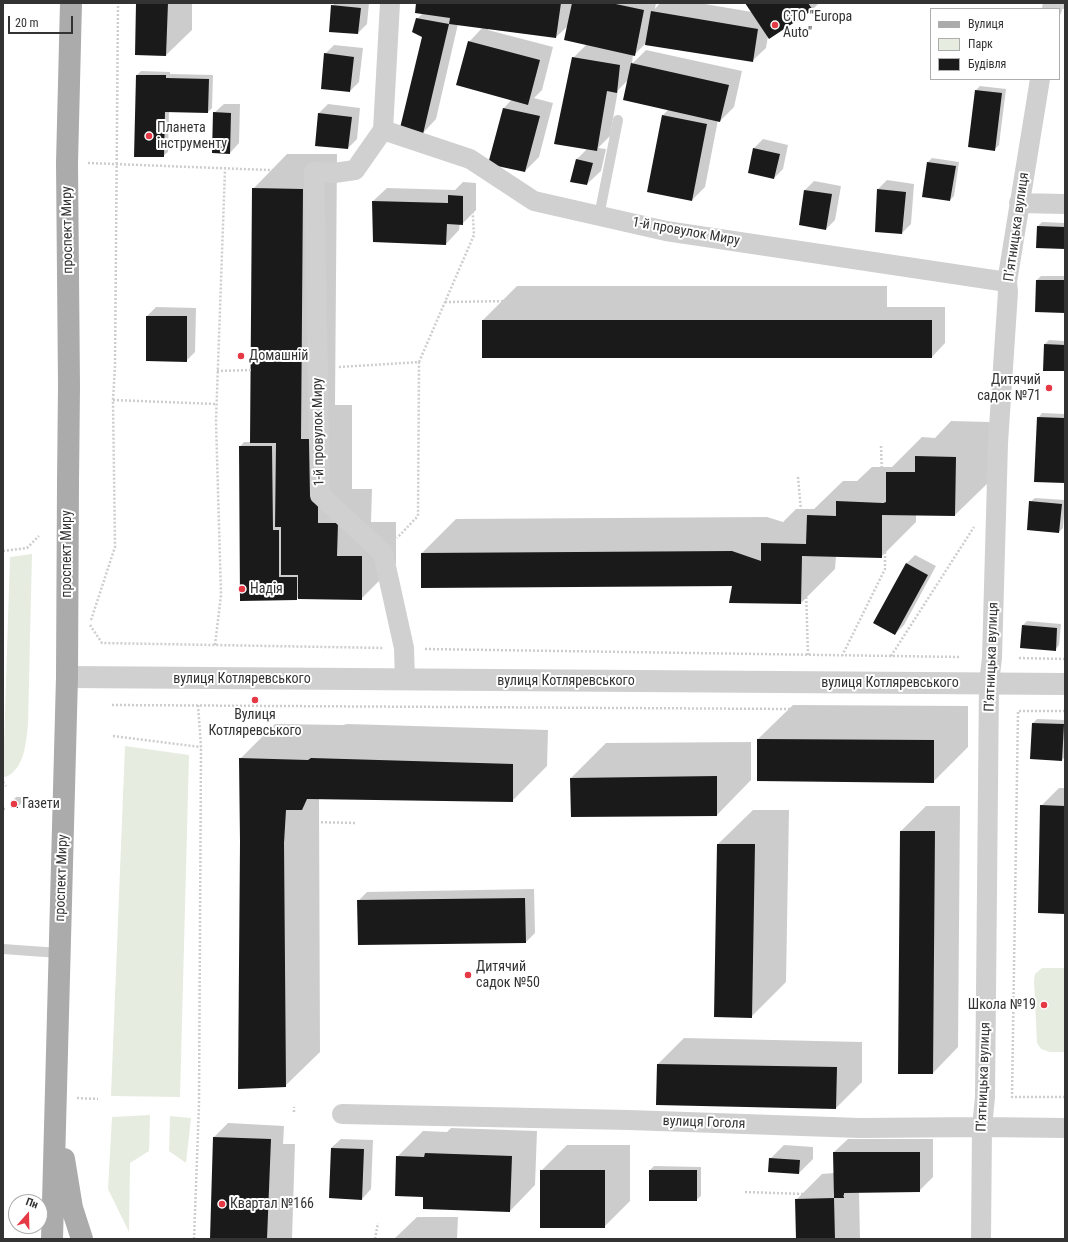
<!DOCTYPE html>
<html>
<head>
<meta charset="utf-8">
<style>
  body { margin:0 }
  #map { position:relative; width:1068px; height:1242px; overflow:hidden; background:#fff; font-family:"Roboto Condensed",sans-serif }
  canvas { display:block }
  .frame { position:absolute; inset:0; border:4px solid #333; pointer-events:none }
  .legend { position:absolute; left:930px; top:8px; width:130px; height:72px; box-sizing:border-box; background:#fff; border:1px solid #adadad; margin:0; padding:5px 7px; list-style:none; font-size:12px; color:#333 }
  .legend li { display:flex; align-items:center; gap:8px; height:20px }
  .legend b { width:20px; border:1px solid #adadad }
  .north { position:absolute; left:8px; top:1194px; width:40px; height:40px; box-sizing:border-box; background:#fff; border:1px solid #adadad; border-radius:50%; rotate:20deg; font-size:11px; font-weight:700; line-height:16px; text-align:center; color:#333 }
  .north::after { content:''; display:block; margin:auto; width:14px; height:18px; background:#e63946; clip-path:polygon(50% 0,100% 100%,50% 72%,0 100%) }
  .scale { position:absolute; left:8px; top:16px; width:65px; height:18px; box-sizing:border-box; border:2px solid #333; border-top:0; padding-left:5px; font-size:12px; line-height:14px; white-space:nowrap; color:#333; -webkit-text-stroke:3px #fff; paint-order:stroke }
</style>
</head>
<body>
<div id="map">
<canvas width="1068" height="1242"></canvas>
<div class="frame"></div>
<ul class="legend">
<li><b style="height:5px;background:#ababab"></b>Вулиця</li>
<li><b style="height:11px;background:#e6ecdf"></b>Парк</li>
<li><b style="height:11px;background:#1a1a1a"></b>Будівля</li>
</ul>
<div class="north">Пн</div>
<div class="scale">20 m</div>
</div>
<script>
const context = document.querySelector('canvas').getContext('2d');
context.lineJoin = 'round';
function fill(path, color) {
  context.fillStyle = color;
  context.fill(path, 'evenodd');
}
function trace(path, color, width, dash) {
  context.strokeStyle = color;
  context.lineWidth = width;
  context.lineCap = dash ? 'butt' : 'round';
  context.setLineDash(dash || []);
  context.stroke(path);
}
function drawText(font, color, halo, rows, align = 'center') {
  context.font = font + ' "Roboto Condensed",sans-serif';
  context.lineWidth = 4;
  context.setLineDash([]);
  context.textBaseline = 'middle';
  context.strokeStyle = halo;
  context.fillStyle = color;
  for (const [text, x, y, turn = 0] of rows) {
    context.save();
    context.translate(x, y);
    context.rotate((+turn || 0) * Math.PI / 180);
    context.textAlign = isNaN(turn) ? turn : align;
    if (halo) context.strokeText(text, 0, 0);
    context.fillText(text, 0, 0);
    context.restore();
  }
}
const green = new Path2D(`
  M32,554L28,724C26,742 25,768 6,777L3,776L10,557Z
  M125,746L189,755L180,1097L111,1096Z
  M1042,968H1065V1052H1050L1041,1049L1037,1043L1034,981L1035,974Z
  M150,1115L149,1151L130,1163L129,1232L108,1189L112,1117Z
  M170,1116L191,1118L186,1163L169,1151Z`);
const shadow = new Path2D(`
  M137,3H192V30L166,55Z
  M335,3H369L367,24L358,33L332,6Z
  M417,3H656L655,9L660,3H699L752,12L746,3H819L812,10L768,36L766,48L752,61L645,44L634,55L633,54L632,64L646,50L742,71L734,107L720,121L718,120L705,187L692,200L663,115L669,109L629,79L618,90L610,136L598,148L606,149L601,171L587,184L577,159L588,148L573,58L587,44L568,26L556,37L488,28V30L553,47L542,90L534,98L553,103L539,157L525,171L504,108L512,99L469,42L483,27L458,24L436,119L423,133V37L417,19L423,13Z
  M1063,3H1065V9H1062Z
  M334,45L363,48L359,82L350,91L325,54Z
  M141,71L170,72V74L213,75L212,108L208,112L169,111L168,152L163,156L137,75Z
  M980,86L1006,89L999,145L994,150L976,90Z
  M224,104H240L239,143L230,153L214,113Z
  M328,104L360,108L357,139L348,148L319,113Z
  M763,139L788,145L783,169L774,178L749,172L754,148Z
  M287,154H337L335,405H352V489H372L371,522H396V564L361,599L299,597L296,599L241,600L240,447L244,442H251L253,189Z
  M932,158L959,162L954,196L950,200L928,162Z
  M887,180L914,184L911,224L902,233L878,189Z
  M814,181L841,186L835,220L826,229L805,190Z
  M463,182L476,183V210L463,223H460L459,230L446,244L373,201L387,188L455,190Z
  M1042,222L1065,223V248L1038,226Z
  M1041,276H1065V312L1036,311L1037,280Z
  M517,286H887V307H945V343L932,357L483,320Z
  M156,307L196,308L195,352L186,361L147,316Z
  M1049,340L1065,341V370L1045,344Z
  M1042,413L1065,414V482L1038,418Z
  M951,421L990,422V481L955,515H916V522L881,557L836,556L835,569L801,603L733,585L422,553L456,519L767,517L783,522L796,509H814L843,481H857L872,467H892L922,437L935,438Z
  M1035,498L1065,500L1063,528L1059,532L1030,502Z
  M915,555L936,566L904,625L895,634L906,564Z
  M1027,621L1061,624L1059,645L1055,650L1023,625Z
  M793,705L968,706V747L933,782L758,739Z
  M1037,719L1065,720V757L1062,760L1033,723Z
  M275,724L343,725L347,724L548,730L547,766L512,801L319,798L320,1052L285,1086L240,759Z
  M751,742V780L717,815L571,778L606,743Z
  M1059,788H1065V913L1041,806Z
  M16,797H21L22,803L17,807L12,801Z
  M926,806H960L958,1047L933,1073L901,831Z
  M753,810H789L786,982L751,1017L718,844Z
  M534,889L535,933L526,942L358,901L367,892Z
  M684,1038L862,1042V1082L836,1108L658,1064Z
  M228,1123L284,1126L283,1144H295L292,1239H211L214,1137Z
  M451,1128L537,1131L535,1185L510,1211L424,1197L397,1157L423,1131L447,1132Z
  M341,1139L373,1140L371,1189L362,1199L330,1198L331,1148Z
  M848,1139H933V1177L919,1191H859L860,1239H797L796,1200L822,1174L834,1173V1152Z
  M567,1145H630V1201L604,1227L541,1171Z
  M784,1145L813,1147V1159L799,1173L770,1159Z
  M654,1166L701,1167V1196L696,1200L650,1170Z
  M417,1217H458L457,1239H394Z`);
const building = new Path2D(`
  M136,3H168L166,56L135,55Z
  M416,3H561L556,38L449,24L450,18L415,13Z
  M572,3H611L644,10L635,56L564,40Z
  M745,3H808L813,10L769,39Z
  M331,5L361,8L358,34L329,32Z
  M651,11L758,29L753,62L645,45Z
  M416,18L449,24L423,134L400,128L422,37L412,32Z
  M468,41L540,60L528,105L456,85Z
  M324,53L354,57L350,92L321,89Z
  M572,57L620,65L617,93L607,91L597,151L554,144Z
  M631,63L729,85L720,122L623,100Z
  M136,75H166V78L209,79L208,113L165,112L164,157H134Z
  M975,90L1002,93L995,151L968,147Z
  M503,108L540,116L525,172L488,164Z
  M213,112L231,113L230,154L212,153Z
  M318,113L352,117L348,149L315,146Z
  M662,115L707,124L692,201L647,192Z
  M753,148L780,154L774,179L748,173Z
  M576,159L593,163L587,185L570,182Z
  M927,162L956,166L950,201L922,197Z
  M252,188L303,189L301,439H318V523H338L337,556H362V600L298,599V575H281V527H275L276,443H250Z
  M877,189L906,192L902,234L875,232Z
  M804,190L832,194L826,230L799,225Z
  M448,195L463,196V225L447,224L446,245L373,242L372,201L448,203Z
  M1037,226L1065,227V249L1036,248Z
  M1036,280H1065V313L1035,312Z
  M146,316H187V362L146,361Z
  M482,320H932V358H482Z
  M1044,344L1065,345V371H1043Z
  M1037,417L1065,418V483L1034,482Z
  M239,446H272L273,530H279V577H297V600L240,601Z
  M915,456L956,457L955,516L882,515V558L802,556L801,604L729,603L732,586L421,588V553L732,551L761,561V543L806,544L807,515L836,516V501L883,503L886,502V472H915Z
  M1029,501L1062,504L1059,533L1027,530Z
  M906,563L928,575L895,635L873,623Z
  M1022,625L1057,628L1056,651L1020,648Z
  M1032,723L1064,724L1062,761L1030,759Z
  M757,739L934,740V783L757,781Z
  M239,758L308,760L311,758L513,764V802L307,799L302,810H286L284,843L286,1087L238,1089L240,842Z
  M717,776V816L571,817L570,778Z
  M17,800L18,808H11V801Z
  M1040,805L1065,806V914L1038,913Z
  M900,831H935L933,1074H898Z
  M717,844H755L752,1018L714,1017Z
  M525,898L526,943L358,945L357,900Z
  M657,1064L837,1067L836,1109L656,1105Z
  M213,1137L271,1139L267,1239H210Z
  M331,1148L364,1149L362,1200L329,1198Z
  M833,1152H920V1192L844,1193V1198H834Z
  M425,1153L512,1156L510,1212L423,1209V1197L395,1196L396,1156L424,1157Z
  M769,1158L800,1160L799,1174L768,1172Z
  M540,1170H605V1228H540Z
  M649,1170H697V1201H649Z
  M834,1198L835,1239H796L795,1199Z`);
const path = new Path2D(`
  M88,163L294,171
  M445,302L511,301
  M419,362L474,235L471,184
  M339,367L419,362L418,516L397,538
  M217,371L251,370
  M113,400L216,404
  M881,446L883,503
  M798,477L804,544
  M3,551L27,548L39,536
  M805,557L808,655
  M91,620L115,547L113,400L115,366L118,3
  M90,625L102,643L384,648
  M215,645L221,595L216,421L225,169
  M425,649L960,657
  M842,656L885,569V514
  M891,656L974,527
  M1019,658L1065,659
  M112,705L960,710
  M1065,711H1018L1012,1097H1065
  M113,736L201,747
  M3,782L6,786
  M3,809H5
  M313,822L355,823
  M3,845H4
  M77,1098L98,1099
  M294,1112V1107
  M745,1192L834,1195
  M844,1195L859,1213
  M194,1239L199,1105L201,747L198,705
  M375,1239L378,1223`);
const service = new Path2D(`
  M599,216L618,120
  M3,949L59,953`);
const minor = new Path2D(`
  M390,3L383,130L355,170L334,173L314,172L320,495L383,553L404,648L405,680
  M1052,9L1053,3
  M383,130L470,159L534,201L666,231L1007,282
  M1019,203L1065,204
  M342,1114L629,1120L860,1128L982,1127L1065,1128
  M981,1239L982,1127L985,1097L989,683L992,658L998,443L1008,292L1007,282L1040,79`);
const tertiary = new Path2D(`
  M67,677L1065,684`);
const primary = new Path2D(`
  M64,1159L72,1208L82,1239
  M52,1239L67,677L68,482L69,386L67,163L71,3`);
const markers = [
  [775,25,4,"#e63946"],
  [149,136,4,"#e63946"],
  [241,356,4,"#e63946"],
  [1049,388,4,"#e63946"],
  [242,589,4,"#e63946"],
  [255,700,4,"#e63946"],
  [14,804,4,"#e63946"],
  [468,975,4,"#e63946"],
  [1044,1005,4,"#e63946"],
  [222,1204,4,"#e63946"]
];
const poiNames = [
  ["СТО \"Europa",783,17],
  ["Auto\"",783,33],
  ["Планета",157,128],
  ["інструменту",157,144],
  ["Домашній",249,356],
  ["Дитячий",1041,380,"right"],
  ["садок №71",1041,396,"right"],
  ["Надія",250,589],
  ["Вулиця",255,715,"center"],
  ["Котляревського",255,731,"center"],
  ["Газети",22,804],
  ["Дитячий",476,967],
  ["садок №50",476,983],
  ["Школа №19",1036,1005,"right"],
  ["Квартал №166",230,1204]
];
const streetNames = [
  ["Пʼятницька вулиця",1017,227,-82],
  ["проспект Миру",68,230,-91],
  ["1-й провулок Миру",686,232,10],
  ["1-й провулок Миру",319,432,-91],
  ["проспект Миру",67,554,-90],
  ["Пʼятницька вулиця",992,657,-88],
  ["вулиця Котляревського",242,679],
  ["вулиця Котляревського",566,681],
  ["вулиця Котляревського",890,683],
  ["проспект Миру",62,878,-88],
  ["Пʼятницька вулиця",984,1077,-88],
  ["вулиця Гоголя",704,1123,2]
];
fill(green, '#e6ecdf');
fill(shadow, '#0003');
fill(building, '#1a1a1a');
trace(path, '#cdcdcd', 2.5, [2, 2]);
trace(service, '#d0d0d0', 10);
trace(minor, '#d0d0d0', 20);
trace(tertiary, '#d0d0d0', 22);
trace(primary, '#ababab', 22);
for (const [x, y, r, color] of markers) {
  const dot = new Path2D();
  dot.arc(x, y, r, 0, 2 * Math.PI);
  context.fillStyle = color;
  context.fill(dot);
  trace(dot, '#fff', 1.5);
}
drawText('14px', '#333', '#fff', poiNames, 'left');
drawText('14px', '#333', '#fff', streetNames);
</script>
</body>
</html>
